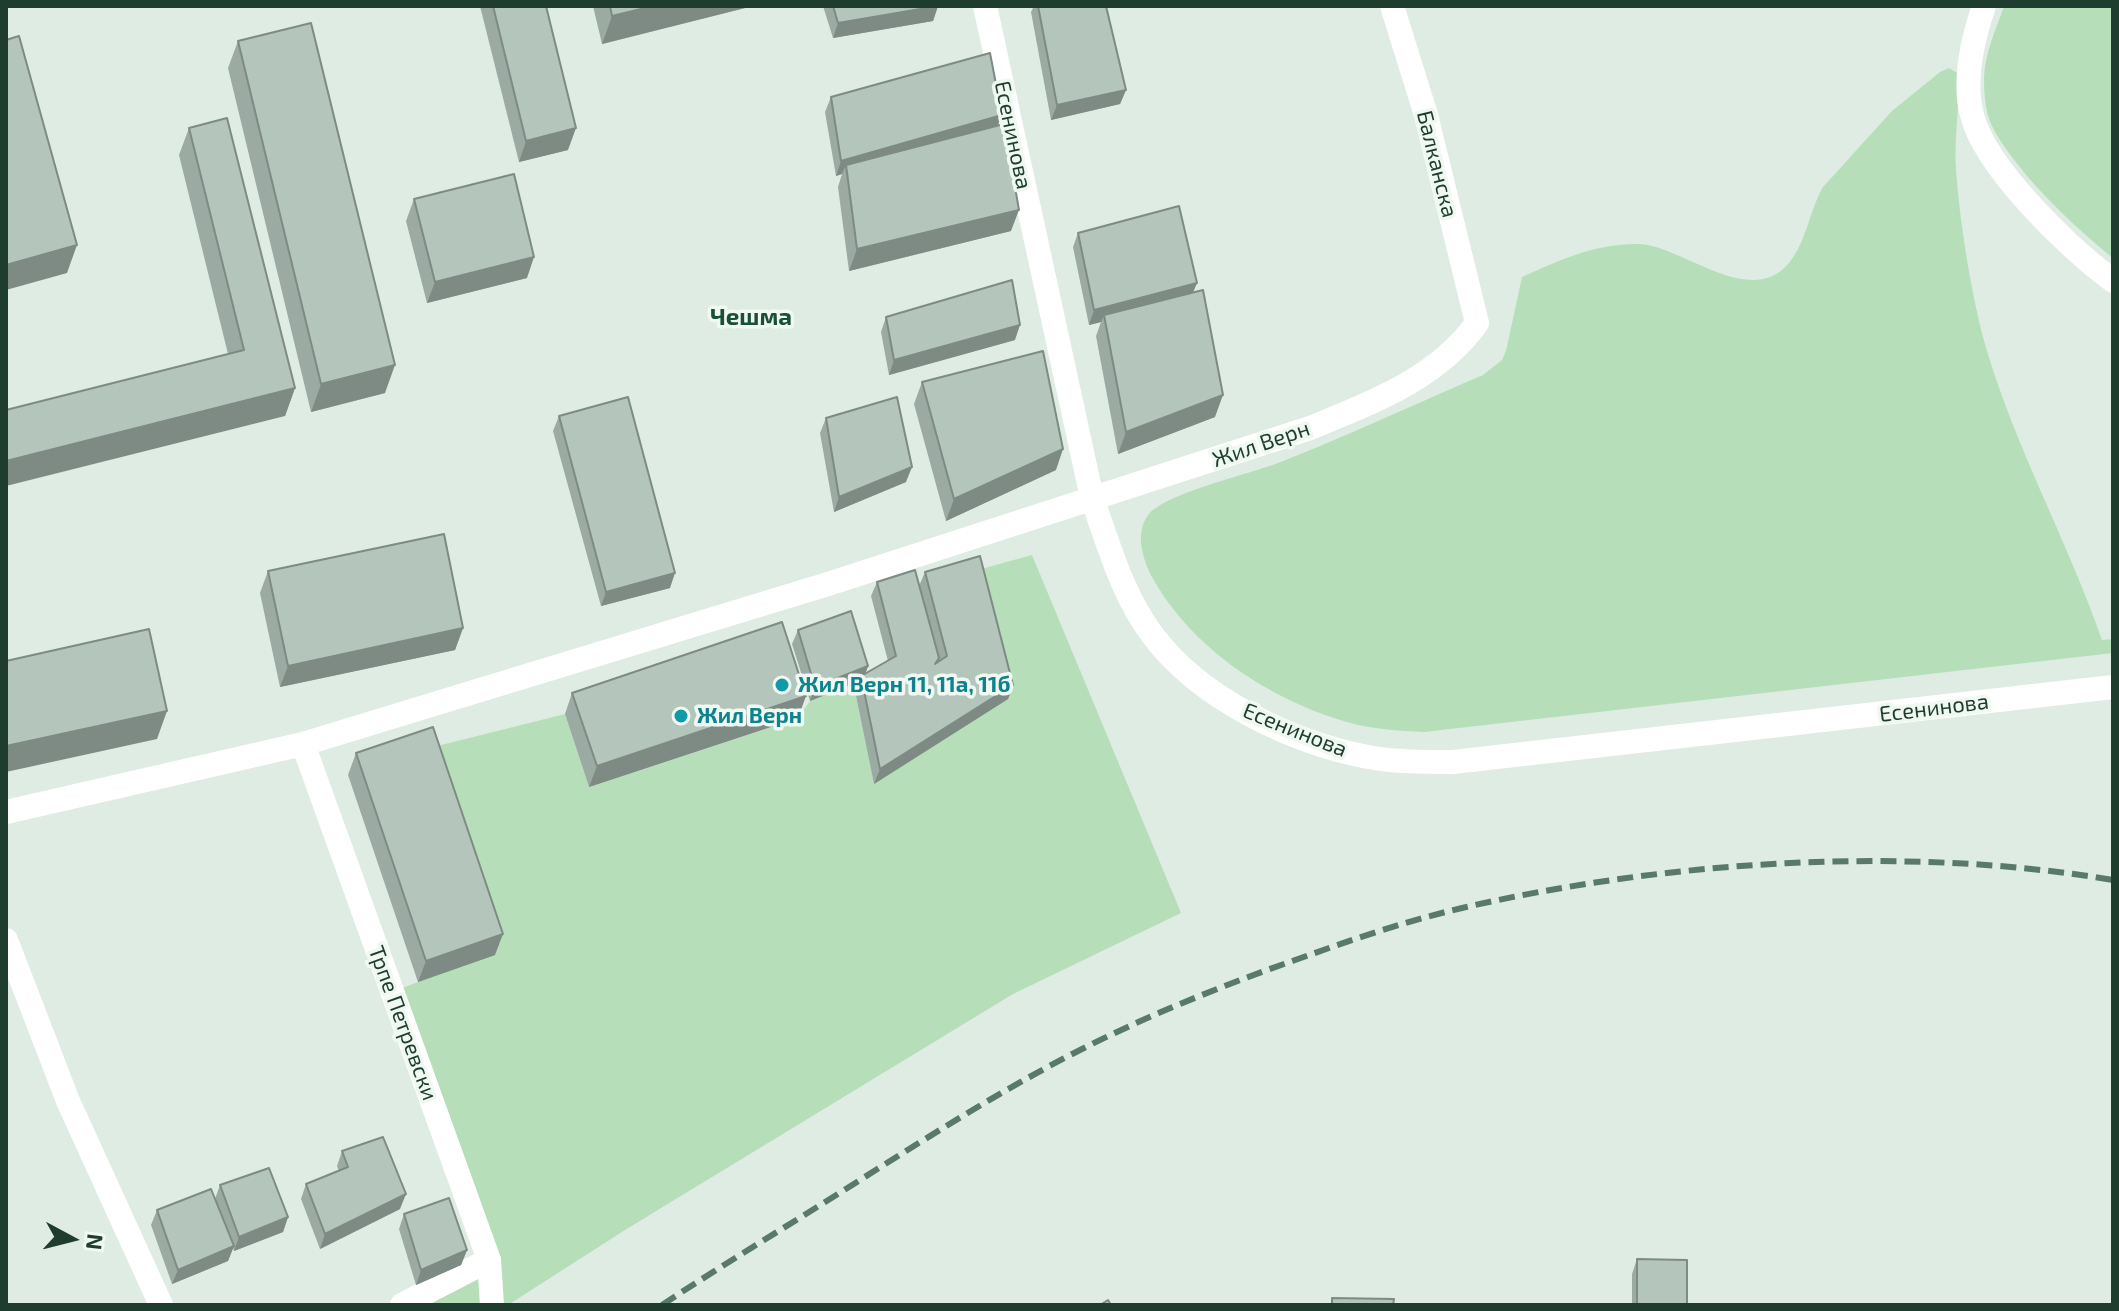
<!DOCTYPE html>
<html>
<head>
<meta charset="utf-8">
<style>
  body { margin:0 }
  #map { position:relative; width:2119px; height:1311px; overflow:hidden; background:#dfece3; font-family:"Exo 2",sans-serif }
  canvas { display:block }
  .frame { position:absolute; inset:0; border:8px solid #1f3d2f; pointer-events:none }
  .north { position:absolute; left:32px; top:1199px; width:80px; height:80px; -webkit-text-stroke:6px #f0f8f2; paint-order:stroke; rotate:97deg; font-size:22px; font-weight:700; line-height:32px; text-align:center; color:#1f3d2f }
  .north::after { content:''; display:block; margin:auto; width:28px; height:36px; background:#1f3d2f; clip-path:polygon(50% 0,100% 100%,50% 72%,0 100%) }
</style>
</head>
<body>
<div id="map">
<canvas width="2119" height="1311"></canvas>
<div class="frame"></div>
<div class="north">N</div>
</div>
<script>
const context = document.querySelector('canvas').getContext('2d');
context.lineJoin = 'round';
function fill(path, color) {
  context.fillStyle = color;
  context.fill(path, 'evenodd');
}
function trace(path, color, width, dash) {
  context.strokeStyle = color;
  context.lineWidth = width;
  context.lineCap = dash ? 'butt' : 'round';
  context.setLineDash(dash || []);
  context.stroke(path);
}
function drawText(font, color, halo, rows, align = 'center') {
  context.font = font + ' "Exo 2",sans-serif';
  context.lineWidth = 7;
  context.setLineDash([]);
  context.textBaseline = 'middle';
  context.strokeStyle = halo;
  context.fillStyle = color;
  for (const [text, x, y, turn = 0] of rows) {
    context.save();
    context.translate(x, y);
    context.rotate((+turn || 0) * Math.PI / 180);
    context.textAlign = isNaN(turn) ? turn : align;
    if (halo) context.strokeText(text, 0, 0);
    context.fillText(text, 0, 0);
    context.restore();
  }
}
const green = new Path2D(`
  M2004,6H2113V258C2074,227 2014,170 1992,126C1985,112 1984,93 1984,77C1985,53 1996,29 2004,6Z
  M1949,68L1957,73L1959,79C1959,109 1954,140 1956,170C1960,224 1972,300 1987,351C2017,451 2068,542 2102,640L2113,639V653L1424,732C1398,731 1372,729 1347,722C1270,700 1191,648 1152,577C1143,560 1134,532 1149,514C1167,493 1249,474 1278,463C1347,436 1415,404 1483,375L1502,360L1506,351L1522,277C1559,260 1598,243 1639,244C1681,245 1749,309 1788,264C1807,242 1809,211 1823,187L1892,111L1940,72Z
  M1032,555L1181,913L1013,994L625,1230L508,1305H402L488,1259L392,992L418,982L425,749L565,714L589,787L798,718L810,701L863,681L855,691L874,783L1007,699L974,571Z`);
const minor = new Path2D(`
  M985,6L1092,498C1109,546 1123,597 1154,637C1201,699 1293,743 1368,757C1395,762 1425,762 1453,762L2113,687
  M1984,6C1973,38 1963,81 1972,115C1985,168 2069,248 2113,281
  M303,744L489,1260L492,1305
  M6,812L303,744L828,584L1310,428C1371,403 1437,379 1477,323L1426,115L1392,6
  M6,940L68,1101L161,1305
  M402,1305L489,1260`);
const rail = new Path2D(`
  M662,1305C727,1262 794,1222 860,1180C933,1134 1005,1088 1082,1049C1151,1014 1224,985 1298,959C1351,940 1406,921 1462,908C1665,861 1906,845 2113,880`);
const wall = new Path2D(`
  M480,6H546L568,150L519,162Z
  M593,6H753L602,44Z
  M823,6H938L933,21L833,38Z
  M1034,6H1106L1126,90L1120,104L1051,120L1031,12Z
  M238,41L385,393L311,412L228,68Z
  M831,97L1002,115L998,125L1011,231L849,271L838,187L842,174L836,176L825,112Z
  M189,128L295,388L285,416L228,354L179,155Z
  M414,199L527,278L427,303L406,221Z
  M1078,233L1197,283L1193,292L1215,417L1118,454L1096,336L1101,322L1089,325L1073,247Z
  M886,317L1015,340L889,375L881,332Z
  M922,382L1056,470L946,521L914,404Z
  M559,416L670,588L601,606L553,431Z
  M826,418L906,482L834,512L820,433Z
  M268,571L463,628L455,650L280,687L260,593Z
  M925,572L1013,685L1008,699L874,784L855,691L858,682L810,701L792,644L798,630L868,666L865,674L888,661L871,596L877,582L919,586Z
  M572,693L798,718L589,787L565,714Z
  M356,753L495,955L418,982L348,775Z
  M342,1151L400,1209L320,1249L301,1199L306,1184L339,1171L337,1166Z
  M220,1185L288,1217L283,1232L234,1251L233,1248L228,1261L172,1284L151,1225L157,1210L215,1199Z
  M404,1214L467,1250L461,1265L416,1285L399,1229Z
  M1637,1259L1687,1305H1632V1274Z`);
const shadedWall = new Path2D(`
  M653,6H753L602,44L612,16Z
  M938,6L933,21L833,38L838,23Z
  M1126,90L1120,104L1051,120L1057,105Z
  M1002,115L996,130L846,165L842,174L836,176L841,161Z
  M576,128L568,150L519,162L526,141Z
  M1019,210L1011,231L849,271L857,249Z
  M77,245L67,273L6,290V265Z
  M534,257L527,278L427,303L435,282Z
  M1197,283L1191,297L1104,315L1101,322L1089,325L1094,310Z
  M1020,325L1015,340L889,375L894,360Z
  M395,365L385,393L311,412L321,384Z
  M295,388L285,416L6,486V461Z
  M1223,395L1215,417L1118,454L1126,432Z
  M1063,449L1056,470L946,521L954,499Z
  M912,467L906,482L834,512L839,497Z
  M675,573L670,588L601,606L606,592Z
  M463,628L455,650L280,687L288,666Z
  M868,666L863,681L861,676L858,682L810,701L815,687Z
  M1013,685L1008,699L874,784L880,769Z
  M806,696L798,718L589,787L597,766Z
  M167,711L157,739L6,772V746Z
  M503,934L495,955L418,982L426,961Z
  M406,1194L400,1209L320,1249L325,1234Z
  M288,1217L283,1232L234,1251L239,1237Z
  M234,1246L228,1261L172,1284L178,1270Z
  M467,1250L461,1265L416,1285L421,1270Z`);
const building = new Path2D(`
  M493,6H546L576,128L526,141Z
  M610,6H653L612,16Z
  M833,6H938L838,23Z
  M1038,6H1106L1126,90L1057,105Z
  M311,23L395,365L321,384L238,41Z
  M19,36L77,245L6,265V40Z
  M990,53L1002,115L841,161L831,97Z
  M227,118L295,388L6,461V410L244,350L189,128Z
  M1004,124L1019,210L857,249L846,165Z
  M514,174L534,257L435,282L414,199Z
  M1179,206L1197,283L1094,310L1078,233Z
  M1012,280L1020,325L894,360L886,317Z
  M1203,290L1223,395L1126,432L1104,315Z
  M1043,351L1063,449L954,499L922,382Z
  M628,397L675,573L606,592L559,416Z
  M897,397L912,467L839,497L826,418Z
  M444,534L463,628L288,666L268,571Z
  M980,556L1013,685L880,769L861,676L896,656L877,582L915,570L939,658L935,664L947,656L925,572Z
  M851,611L868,666L815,687L798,630Z
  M782,622L806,696L597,766L572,693Z
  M149,629L167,711L6,746V661Z
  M433,727L503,934L426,961L356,753Z
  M383,1137L406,1194L325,1234L306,1184L348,1167L342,1151Z
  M269,1168L288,1217L239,1237L220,1185Z
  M211,1189L234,1246L178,1270L157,1210Z
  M449,1198L467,1250L421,1270L404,1214Z
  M1637,1259L1687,1260V1305H1637Z
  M1332,1298L1394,1299L1393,1305H1332Z
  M1108,1300L1111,1305H1100Z`);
const markers = [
  [782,685,8,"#0f9aa8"],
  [681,716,8,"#0f9aa8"]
];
const streetNames = [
  ["Есенинова",1013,135,78],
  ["Балканска",1437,164,76],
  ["Жил Верн",1261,444,-19],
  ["Есенинова",1934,708,-7],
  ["Есенинова",1295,730,22],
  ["Трпе Петревски",403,1023,70]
];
const cultureNames = [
  ["Жил Верн 11, 11а, 11б",798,685],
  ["Жил Верн",697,716]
];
const neighbourhoodNames = [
  ["Чешма",751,317]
];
fill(green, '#b6dfb9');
trace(minor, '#fff', 24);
trace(rail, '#59796a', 6, [16, 8]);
fill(wall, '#9baaa2');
fill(shadedWall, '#7e8b84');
fill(building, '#b4c6bc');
trace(building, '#7e8b84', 2);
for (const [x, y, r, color] of markers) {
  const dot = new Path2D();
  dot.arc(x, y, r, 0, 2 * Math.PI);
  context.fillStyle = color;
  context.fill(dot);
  trace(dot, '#f0f8f2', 3);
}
drawText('22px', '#1f3d2f', '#f0f8f2', streetNames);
drawText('bold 22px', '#0d838f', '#f0f8f2', cultureNames, 'left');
drawText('bold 24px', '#195038', '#f0f8f2', neighbourhoodNames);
</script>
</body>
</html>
